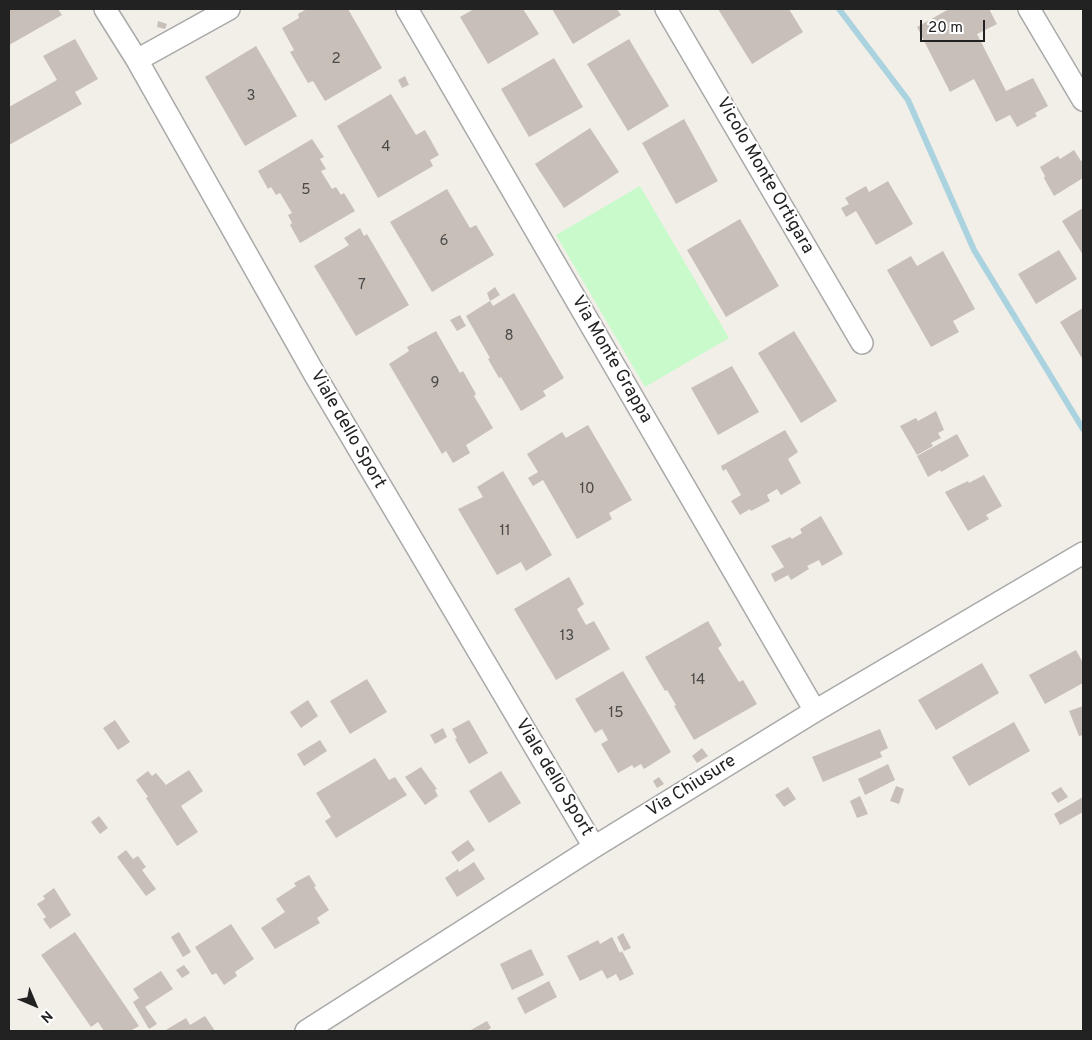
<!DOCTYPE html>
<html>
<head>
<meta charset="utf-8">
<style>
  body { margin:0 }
  #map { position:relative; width:1092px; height:1040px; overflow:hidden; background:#f2efe9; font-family:Overpass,sans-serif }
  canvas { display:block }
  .frame { position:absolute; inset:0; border:10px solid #222; pointer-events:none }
  .north { position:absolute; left:10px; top:980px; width:50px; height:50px; -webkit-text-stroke:4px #fff; paint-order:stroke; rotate:135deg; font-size:14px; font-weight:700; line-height:20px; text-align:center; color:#222 }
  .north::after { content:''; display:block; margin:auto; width:18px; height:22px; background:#222; clip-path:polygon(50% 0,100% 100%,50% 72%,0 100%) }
  .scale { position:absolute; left:920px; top:20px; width:65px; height:22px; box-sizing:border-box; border:2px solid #222; border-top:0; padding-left:6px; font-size:15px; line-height:18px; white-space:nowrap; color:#222; -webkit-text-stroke:4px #fff; paint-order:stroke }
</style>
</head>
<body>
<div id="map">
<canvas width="1092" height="1040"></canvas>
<div class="frame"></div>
<div class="north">N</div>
<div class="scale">20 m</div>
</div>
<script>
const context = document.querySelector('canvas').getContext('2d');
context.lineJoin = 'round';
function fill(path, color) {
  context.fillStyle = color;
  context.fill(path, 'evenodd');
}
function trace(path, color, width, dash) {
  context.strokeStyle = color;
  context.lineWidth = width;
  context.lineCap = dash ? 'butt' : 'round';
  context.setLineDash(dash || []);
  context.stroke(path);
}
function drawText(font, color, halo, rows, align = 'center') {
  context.font = font + ' Overpass,sans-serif';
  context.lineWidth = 4;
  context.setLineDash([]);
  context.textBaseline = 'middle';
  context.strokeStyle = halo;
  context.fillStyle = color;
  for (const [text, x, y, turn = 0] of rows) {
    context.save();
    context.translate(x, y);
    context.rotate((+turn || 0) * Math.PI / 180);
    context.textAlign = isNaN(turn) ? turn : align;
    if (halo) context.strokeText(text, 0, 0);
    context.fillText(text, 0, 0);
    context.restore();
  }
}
const park = new Path2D(`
  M640,186L729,338L645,387L556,235Z`);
const stream = new Path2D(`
  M839,9L908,100L974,250L1083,429`);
const building = new Path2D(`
  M9,9H58L62,15L9,45Z
  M307,9H348L382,68L325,101L313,81L308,83L290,52L294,50L282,28L299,18L298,14Z
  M474,9H523L539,34L488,64L460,17Z
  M552,9H617L621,15L573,44Z
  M718,9H789L803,32L752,64Z
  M949,9H989L997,24L977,34L1006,91L1033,78L1048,106L1035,113L1037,116L1017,127L1010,115L996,122L974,79L950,92L917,27Z
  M158,21L167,24L165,29L157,27Z
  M75,39L98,79L75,92L82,104L9,145V107L57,80L43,56Z
  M629,39L669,106L628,131L587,64Z
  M256,46L297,116L245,146L205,77Z
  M554,58L583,107L529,137L501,89Z
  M405,76L409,85L402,88L398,80Z
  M391,94L416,135L425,130L439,155L430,160L433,166L378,198L337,126Z
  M684,119L718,181L676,204L642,143Z
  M590,128L619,172L564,208L535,164Z
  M312,139L324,157L320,159L326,169L321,171L332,189L336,187L341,195L344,193L355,211L300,243L290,225L292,223L288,215L292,213L280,193L276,195L271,187L268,189L258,171Z
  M1074,150L1081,161L1083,160V178L1054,196L1044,178L1045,176L1040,167L1058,156L1060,159Z
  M888,181L913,224L876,245L856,211L846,217L841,208L849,204L845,198L866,186L869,192Z
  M447,189L470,228L476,225L494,255L432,292L390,222Z
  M1083,208V255L1062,221Z
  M740,219L779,286L726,317L687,250Z
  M360,228L364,236L367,234L409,305L356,336L314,266L349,245L344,238Z
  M1059,250L1077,279L1036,304L1018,274Z
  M943,251L975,309L953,321L959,332L931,347L887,270L911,256L917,266Z
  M495,287L500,295L490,301L487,293Z
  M514,293L564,378L543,391L546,396L521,411L501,377L499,378L488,359L490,358L466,316L490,301L493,306Z
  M1083,308V360L1060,322Z
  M460,315L466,326L457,331L450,320Z
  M436,331L460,373L463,371L476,394L474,396L493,428L466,445L470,453L453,463L446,451L442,454L389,364L409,351L407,347Z
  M794,331L837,401L801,423L758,353Z
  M732,366L759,412L718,435L691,388Z
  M936,411L944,430L938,433L941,438L931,443L933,446L917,455L900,426L916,418L918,421Z
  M588,425L632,500L609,513L612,519L577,539L543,480L533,486L528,478L538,472L527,454L562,432L566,438Z
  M785,430L798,452L788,459L801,483L781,495L777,489L767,495L770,501L751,511L750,509L740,515L731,501L741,495L726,469L723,471L721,466Z
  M957,434L969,456L941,472L940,470L928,477L917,456Z
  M503,471L552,555L526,571L521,562L497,575L458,509L483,497L477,487Z
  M984,475L1002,506L986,515L989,519L968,531L945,492L968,481L969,483Z
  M821,516L843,554L822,566L819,560L807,566L809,569L791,580L788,575L775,582L771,574L784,567L771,546L790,537L792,539L802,533L800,529Z
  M569,577L584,604L577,609L586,625L594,621L610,649L556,680L514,609Z
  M708,621L722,645L718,648L739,682L743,680L757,704L694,740L674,706L676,705L667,690L665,691L645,657Z
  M1076,650L1083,663V683L1045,704L1029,675Z
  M982,663L999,693L936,730L918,700Z
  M623,671L671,752L644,769L641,764L634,768L632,765L618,773L601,744L608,740L602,729L595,733L575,699Z
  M367,679L387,712L350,734L330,701Z
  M308,700L318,716L301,728L290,712Z
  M1083,706V735L1079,736L1069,711Z
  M115,720L130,742L118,750L103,728Z
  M469,720L488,753L469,764L455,739L457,738L452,729Z
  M1014,722L1030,751L969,786L952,757Z
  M443,728L447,737L435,744L430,735Z
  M880,729L888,748L880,752L882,757L823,782L812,757Z
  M320,740L327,751L304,766L297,754Z
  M702,748L708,756L697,763L692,756Z
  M375,758L389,780L395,777L407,795L336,838L325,821L331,817L316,793Z
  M888,764L895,780L865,795L858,779Z
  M421,767L437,789L435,790L438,796L425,805L405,777Z
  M189,770L203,791L181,806L198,832L177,846L146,798L148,797L136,780L148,771L152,776L156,773L166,785Z
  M501,771L521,803L489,823L469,791Z
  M659,777L664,784L657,788L653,781Z
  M896,786L904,789L899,804L890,801Z
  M788,787L796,799L784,807L775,795Z
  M1061,787L1068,797L1058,803L1051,793Z
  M860,796L868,814L857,818L850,801Z
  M1083,797V812L1060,825L1054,814Z
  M99,816L108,828L100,834L91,822Z
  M468,840L475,850L458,862L451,852Z
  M126,850L133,859L138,856L146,867L142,870L156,889L146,896L117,857Z
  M474,862L485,879L457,897L445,878L458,869L459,872Z
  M309,875L316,886L314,887L329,910L317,918L320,923L275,949L261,928L285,912L276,899L296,886L294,883Z
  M54,888L71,915L50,929L43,919L46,917L37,904L45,899L43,896Z
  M231,924L254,959L235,972L237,976L224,985L216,973L212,975L195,947Z
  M75,932L139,1026L130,1031H104L98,1022L91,1027L41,955Z
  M179,932L191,952L183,957L171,937Z
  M623,933L631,948L624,951L617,937Z
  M612,937L620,953L622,951L634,974L620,981L616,974L607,979L602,970L580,981L567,956L598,940L600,944Z
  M531,949L544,975L512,990L500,964Z
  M184,965L190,973L182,978L176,970Z
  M161,971L173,989L145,1007L157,1024L149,1029L133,1002L139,998L133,989Z
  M549,981L557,997L525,1014L517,998Z
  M205,1016L215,1031H164L186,1018L190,1025Z
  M487,1021L491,1028L488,1030L489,1031H469Z`);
const minor = new Path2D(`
  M105,9L137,60L315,375L594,847
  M407,9L815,711
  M666,9L862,343
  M1029,9L1083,100
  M137,60L229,9
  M306,1031L594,847L815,711L1083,553`);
const numberNames = [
  ["2",336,60],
  ["3",251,97],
  ["4",386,148],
  ["5",306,191],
  ["6",444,242],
  ["7",362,286],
  ["8",509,337],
  ["9",435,384],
  ["10",587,490],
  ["11",505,532],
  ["13",567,637],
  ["14",698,681],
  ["15",616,714]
];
const streetNames = [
  ["Vicolo Monte Ortigara",764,176,60],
  ["Via Monte Grappa",611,360,60],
  ["Viale dello Sport",347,430,60],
  ["Viale dello Sport",553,778,59],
  ["Via Chiusure",692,787,-32]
];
fill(park, '#c8facc');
trace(stream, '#aad3df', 6);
fill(building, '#c7bfb8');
trace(minor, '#a9a9a9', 24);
trace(minor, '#fff', 21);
drawText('15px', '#4b4948', null, numberNames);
drawText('18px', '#222', '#fff', streetNames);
</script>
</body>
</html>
